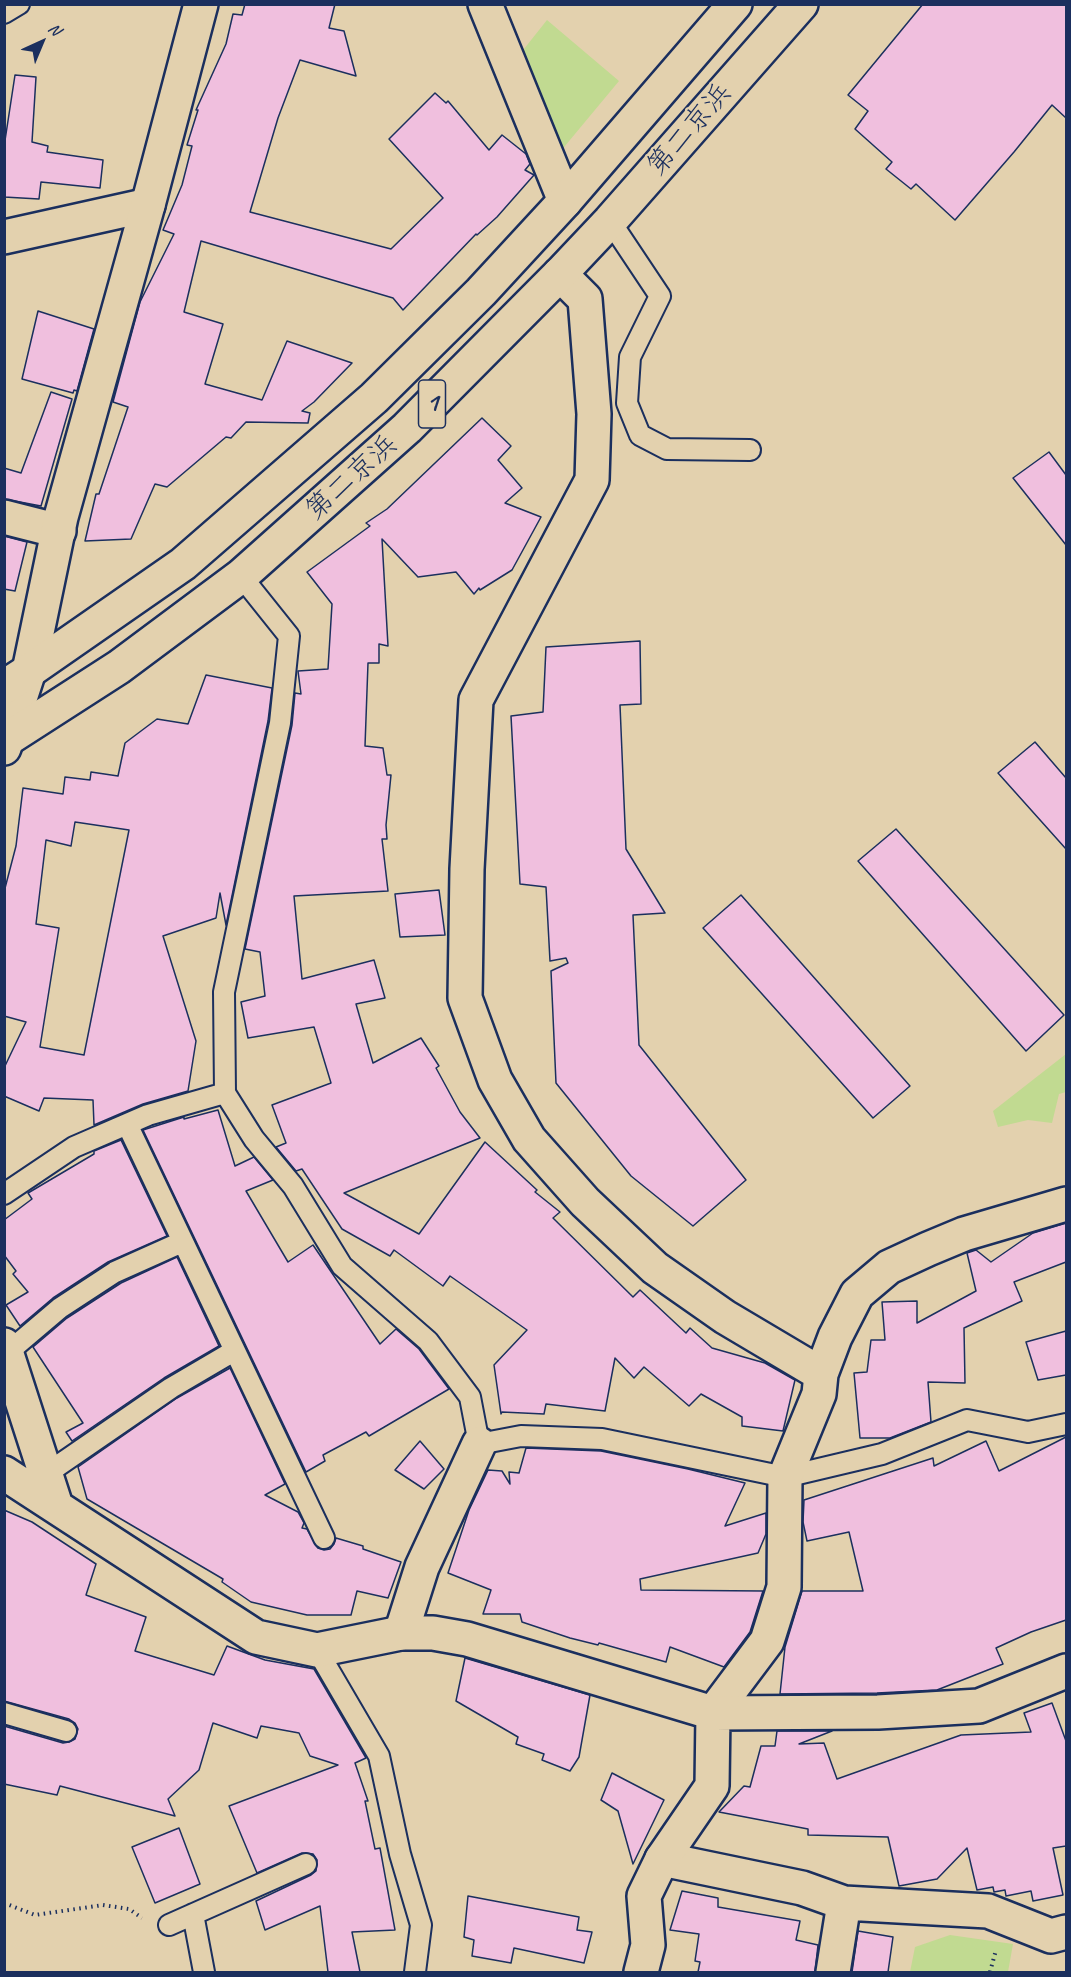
<!DOCTYPE html>
<html>
<head>
<meta charset="utf-8">
<style>
  body { margin:0 }
  #map { position:relative; width:1071px; height:1977px; overflow:hidden; background:#e3d1ae; font-family:Caveat,sans-serif }
  canvas { display:block }
  .frame { position:absolute; inset:0; border:6px solid #1b2f5e; pointer-events:none }
  .north { position:absolute; left:12px; top:12px; width:60px; height:60px; -webkit-text-stroke:4px #e3d1ae; paint-order:stroke; rotate:44deg; font-size:16px; font-weight:700; line-height:24px; text-align:center; color:#1b2f5e }
  .north::after { content:''; display:block; margin:auto; width:21px; height:27px; background:#1b2f5e; clip-path:polygon(50% 0,100% 100%,50% 72%,0 100%) }
</style>
</head>
<body>
<div id="map">
<canvas width="1071" height="1977"></canvas>
<div class="frame"></div>
<div class="north">N</div>
</div>
<script>
const context = document.querySelector('canvas').getContext('2d');
context.lineJoin = 'round';
function fill(path, color) {
  context.fillStyle = color;
  context.fill(path, 'evenodd');
}
function trace(path, color, width, dash) {
  context.strokeStyle = color;
  context.lineWidth = width;
  context.lineCap = dash ? 'butt' : 'round';
  context.setLineDash(dash || []);
  context.stroke(path);
}
function drawText(font, color, halo, rows, align = 'center') {
  context.font = font + ' Caveat,"Klee One",sans-serif';
  context.lineWidth = 4.5;
  context.setLineDash([]);
  context.textBaseline = 'middle';
  context.strokeStyle = halo;
  context.fillStyle = color;
  for (const [text, x, y, turn = 0] of rows) {
    context.save();
    context.translate(x, y);
    context.rotate((+turn || 0) * Math.PI / 180);
    context.textAlign = isNaN(turn) ? turn : align;
    if (halo) context.strokeText(text, 0, 0);
    context.fillText(text, 0, 0);
    context.restore();
  }
}
const green = new Path2D(`
  M547,20L619,81L560,152L520,54Z
  M1066,1054V1092L1059,1094L1052,1123L1028,1120L998,1127L993,1111Z
  M950,1935L1013,1944L1008,1972H910L915,1947Z`);
const building = new Path2D(`
  M245,4H335L329,28L344,31L356,76L300,60L278,118L250,212L391,249L443,198L389,139L435,93L446,103L448,101L489,150L502,135L526,154L530,164L525,170L534,175L497,217L477,235L476,234L403,310L393,298L201,241L184,312L223,324L205,384L262,400L287,341L352,363L314,402L302,411L310,413L308,423L246,422L231,438L226,437L167,487L155,484L131,539L85,541L96,494H99L128,407L113,402L140,302L174,234L163,230L182,185L192,146L187,145L198,110H196L226,44L233,14L242,15Z
  M923,4H1066V118L1052,105L1014,152L955,220L916,184L911,189L886,169L892,162L855,129L868,111L848,95Z
  M15,75L36,77L32,142L48,146L47,152L103,160L100,188L41,182L39,199L4,197V147Z
  M38,311L94,329L77,391L74,390L73,393L22,379Z
  M51,392L72,399L41,506L4,499V468L21,473Z
  M482,418L511,446L498,460L522,488L505,503L541,517L512,570L480,590L479,588L474,594L456,572L418,577L382,539L388,646L379,644V663H368L365,746L383,748L387,775H391L386,825L387,839H382L388,891L294,896L302,979L374,960L385,998L356,1004L373,1063L421,1038L439,1066L436,1068L460,1112L480,1138L344,1193L419,1234L485,1142L537,1190L535,1192L560,1212L553,1218L633,1297L640,1290L686,1333L690,1328L712,1348L765,1363L795,1380L783,1431L742,1426V1417L701,1394L689,1406L644,1367L634,1378L615,1358L605,1411L546,1404L544,1414L502,1412L501,1414L494,1365L527,1330L450,1276L443,1286L394,1250L390,1256L342,1229L302,1169L296,1171L276,1147L286,1143L272,1105L331,1083L314,1027L248,1038L241,1002L265,996L260,952L245,949L292,725L295,693L301,694L298,671L328,669L332,604L307,572L370,526L366,523L387,509Z
  M1049,452L1066,475V545L1013,478Z
  M4,536L27,542L15,591L4,589Z
  M640,641L641,704L620,705L626,849L665,913L633,915L639,1045L746,1180L693,1226L631,1176L556,1083L551,971L568,963L566,958L550,961L546,887L520,884L511,716L543,712L546,647Z
  M206,675L272,688L268,721L226,925L220,893L216,918L163,936L196,1041L188,1091L143,1104L94,1125L93,1100L44,1098L39,1111L4,1096V1068L26,1022L4,1016V892L16,846L23,788L63,794L65,777L90,780L91,772L118,776L125,743L157,719L188,724ZM75,822L129,830L84,1055L40,1047L59,928L36,924L46,840L71,846Z
  M1035,742L1066,778V849L998,773Z
  M896,829L1064,1015L1026,1051L858,861Z
  M439,890L445,935L400,937L395,894Z
  M741,895L910,1086L873,1118L703,928Z
  M218,1110L235,1166L254,1157L273,1180L246,1191L288,1262L313,1245L380,1344L396,1329L419,1349L449,1389L369,1436L366,1432L323,1455L325,1461L306,1472L143,1130L184,1117V1119Z
  M121,1140L167,1236L108,1262L53,1298L20,1326L6,1305L28,1292L13,1274L16,1271L4,1255V1220L32,1199L28,1193L94,1154V1151Z
  M1066,1223V1262L1014,1282L1022,1301L964,1328L965,1383L928,1382L931,1422L890,1438H860L854,1373L867,1372L871,1340H885L882,1302L917,1301V1323L976,1291L967,1253L976,1250L991,1262L1033,1233Z
  M177,1257L219,1346L164,1378L72,1441L66,1432L83,1423L33,1347L67,1318L121,1283Z
  M1066,1331V1375L1038,1380L1026,1342Z
  M230,1368L285,1484L265,1495L298,1512L304,1523L302,1528L307,1529L318,1548L324,1550L330,1549L334,1544L336,1538L363,1546V1549L401,1562L388,1598L357,1591L351,1615H307L251,1602L222,1582L223,1579L87,1499L78,1467L177,1398Z
  M1066,1437V1620L1031,1632L996,1648L1003,1664L937,1690L877,1693L780,1694L785,1647L802,1591H863L849,1532L807,1541L803,1522L804,1500L933,1458L934,1466L986,1441L999,1471Z
  M420,1441L444,1469L424,1489L395,1470Z
  M526,1448L601,1451L688,1469L745,1483L725,1526L766,1513V1534L758,1553L640,1579L641,1590L763,1591L750,1632L724,1667L670,1647L666,1662L599,1643L598,1645L570,1638L522,1622L520,1614H483L491,1590L448,1573L469,1510L488,1470L502,1471L510,1484L509,1472L519,1473Z
  M4,1510L32,1522L96,1564L86,1595L146,1617L135,1651L214,1675L227,1646L265,1660L314,1669L366,1758L355,1763L368,1801H365L375,1849L380,1848L395,1930L352,1932L360,1972H328L320,1906L265,1930L256,1901L311,1875L316,1871L317,1860L313,1854L302,1853L257,1873L229,1806L338,1765L310,1756L299,1733L261,1726L257,1738L213,1723L199,1770L168,1799L175,1816L60,1786L57,1795L4,1784V1726L63,1743L69,1742L75,1739L78,1729L75,1723L69,1719L4,1701Z
  M465,1658L590,1695L579,1757L570,1771L542,1760L544,1754L516,1744L518,1737L456,1701Z
  M1052,1703L1066,1741V1846L1053,1848L1063,1895L1033,1901L1031,1891L1006,1896L1005,1890L994,1892L993,1887L977,1890L967,1848L937,1879L899,1886L888,1837L808,1835V1829L719,1812L744,1786L750,1787L761,1746H775L777,1731H832L799,1744L824,1743L837,1779L961,1735L1031,1732L1024,1713Z
  M612,1773L664,1800L633,1864L618,1811L601,1800Z
  M179,1828L200,1884L155,1903L132,1847Z
  M682,1891L718,1898V1907L800,1921L796,1940L818,1945L815,1972H698L700,1962L695,1961L699,1934L670,1930Z
  M468,1896L579,1917L577,1930L592,1932L584,1963L514,1948L511,1963L472,1956L474,1940L464,1937Z
  M858,1931L893,1937L888,1972H852Z`);
const path = new Path2D(`
  M4,1903L35,1915L103,1905L129,1909L142,1918
  M990,1972L996,1950`);
const service = new Path2D(`
  M4,13L19,4
  M610,221L660,296L630,357L627,403L640,435L667,449L750,450
  M241,576L289,636L280,723L224,992L225,1093L254,1139L293,1186L342,1266L428,1341L470,1397L479,1444L521,1436L602,1439L785,1477L882,1454L967,1420L1028,1432L1066,1424
  M127,1124L324,1538
  M4,1194L74,1147L148,1115L225,1093
  M7,1353L60,1308L115,1272L182,1242
  M46,1474L171,1388L234,1351
  M317,1650L379,1756L400,1854L421,1925L415,1972
  M4,1713L66,1731
  M193,1914L204,1972
  M169,1925L306,1864`);
const minor = new Path2D(`
  M485,4L565,201
  M4,237L148,205
  M560,274L585,299L594,414L592,480L476,700L467,869L465,998L495,1080L529,1139L585,1202L655,1268L725,1317L821,1374
  M4,517L59,531
  M401,1633L422,1567L479,1444
  M713,1713L767,1641L784,1587L785,1477L819,1394L821,1374L835,1337L857,1294L889,1267L928,1249L964,1234L1066,1204
  M662,1859L802,1888L844,1903L988,1911L1051,1936L1066,1932
  M833,1972L844,1903`);
const tertiary = new Path2D(`
  M4,748L29,671L61,517L148,205L201,4
  M4,1345L56,1506
  M4,1473L256,1637L317,1650L401,1633H433L467,1639L713,1713L878,1712L979,1706L1066,1671
  M641,1972L648,1945L644,1896L662,1859L712,1786L713,1713`);
const trunk = new Path2D(`
  M4,687L29,671L183,564L374,398L481,292L565,201L735,4
  M4,741L119,667L241,576L407,428L560,274L610,221L801,4`);
const shields = [
  [432,404,27]
];
const shieldNames = [
  ["1",432,404]
];
const streetNames = [
  ["第二京浜",690,130,-49],
  ["第二京浜",352,478,-42]
];
fill(green, '#c1da91');
fill(building, '#f0bfde');
trace(building, '#1b2f5e', 1.5);
trace(service, '#1b2f5e', 24);
trace(minor, '#1b2f5e', 38);
trace(tertiary, '#1b2f5e', 38);
trace(trunk, '#1b2f5e', 38);
trace(path, '#1b2f5e', 4, [1.5, 4.5]);
trace(service, '#e3d1ae', 20);
trace(minor, '#e3d1ae', 33);
trace(tertiary, '#e3d1ae', 33);
trace(trunk, '#e3d1ae', 33);
for (const [x, y, w] of shields) {
  const box = new Path2D();
  box.roundRect(x - w / 2, y - 24, w, 48, 4.5);
  context.fillStyle = '#e3d1ae';
  context.fill(box);
  trace(box, '#1b2f5e', 1.5);
}
drawText('bold 27px', '#1b2f5e', null, shieldNames);
drawText('28px', '#1b2f5e', '#e3d1ae', streetNames);
</script>
</body>
</html>
